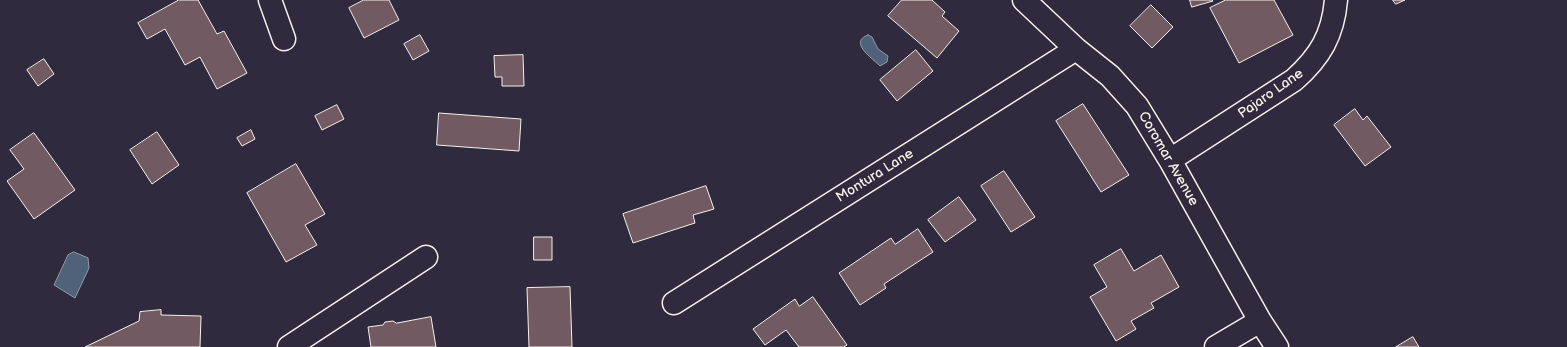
<!DOCTYPE html>
<html>
<head>
<meta charset="utf-8">
<style>
  body { margin:0 }
  canvas { display:block; background:#2f2a3d }
</style>
</head>
<body>
<canvas width="1567" height="347"></canvas>
<script>
const context = document.querySelector('canvas').getContext('2d');
context.lineJoin = 'round';
function fill(path, color) {
  context.fillStyle = color;
  context.fill(path, 'evenodd');
}
function trace(path, color, width, dash) {
  context.strokeStyle = color;
  context.lineWidth = width;
  context.lineCap = dash ? 'butt' : 'round';
  context.setLineDash(dash || []);
  context.stroke(path);
}
function drawText(font, color, halo, rows, align = 'center') {
  context.font = font + ' "Balsamiq Sans",sans-serif';
  context.lineWidth = 3.5;
  context.setLineDash([]);
  context.textBaseline = 'middle';
  context.strokeStyle = halo;
  context.fillStyle = color;
  for (const [text, x, y, turn = 0] of rows) {
    context.save();
    context.translate(x, y);
    context.rotate((+turn || 0) * Math.PI / 180);
    context.textAlign = isNaN(turn) ? turn : align;
    if (halo) context.strokeText(text, 0, 0);
    context.fillText(text, 0, 0);
    context.restore();
  }
}
const water = new Path2D(`
  M868,35L872,37L878,49L888,56L887,62L880,66C872,58 848,42 868,35Z
  M74,252L88,258L89,268L75,298L54,285L68,255Z`);
const building = new Path2D(`
  M179,0H198L217,34L224,31L247,73L217,89L200,57L185,65L165,29L147,39L138,23Z
  M364,0H389L399,20L364,38L349,8Z
  M902,0H932L945,12L942,16L959,31L937,58L888,16Z
  M1190,0H1212L1213,1L1192,7Z
  M1226,0H1274L1293,35L1239,63L1210,8Z
  M1393,0H1405L1396,4Z
  M1151,5L1173,27L1152,48L1130,26Z
  M420,35L429,51L413,60L404,44Z
  M916,50L933,71L897,101L880,80Z
  M523,55L524,86H502V77H495L494,56Z
  M44,59L54,74L38,86L27,70Z
  M1083,104L1129,175L1101,192L1056,121Z
  M337,105L344,119L322,130L315,116Z
  M1355,109L1363,120L1367,116L1391,147L1365,166L1334,125Z
  M439,113L521,119L519,151L437,145Z
  M251,130L255,139L242,146L237,138Z
  M157,132L179,165L152,184L130,150Z
  M34,133L75,190L34,219L7,181L24,169L10,150Z
  M296,164L325,214L305,225L317,245L286,262L247,193Z
  M1004,171L1035,217L1011,232L981,186Z
  M706,186L714,209L693,215L695,223L633,243L623,214Z
  M959,197L976,220L945,242L928,220Z
  M918,229L933,252L884,284L886,288L860,305L839,273L891,238L895,244Z
  M534,237H552V260H534Z
  M1121,249L1134,271L1161,255L1179,287L1151,303L1154,308L1131,321L1136,329L1116,341L1090,297L1107,287L1094,265Z
  M570,287L572,347H529L527,288Z
  M813,297L847,345L844,347H799L786,330L765,345L753,329L795,299L799,306Z
  M161,310V315L201,316L200,347H85L139,321L140,312Z
  M431,317L436,347H371L368,327L383,325L385,322L393,321L396,323Z
  M1413,337L1419,347H1396Z`);
const minor = new Path2D(`
  M270,0L284,39
  M1024,0L1076,49L1110,76L1137,106L1170,160L1260,321L1277,347
  M1170,160L1294,80C1320,57 1333,35 1336,0
  M674,303L1076,49
  M289,347L426,257
  M1216,347L1260,321`);
const streetNames = [
  ["Pajaro Lane",1271,94,-35],
  ["Coromar Avenue",1168,159,60],
  ["Montura Lane",875,176,-32]
];
fill(water, '#50617a');
trace(water, '#929ba6', 1);
fill(building, '#725a63');
trace(building, '#f4f1e8', 1);
trace(minor, '#f4f1e8', 25);
trace(minor, '#2f2a3d', 22);
drawText('14px', '#f4f1e8', '#2f2a3d', streetNames);
</script>
</body>
</html>
